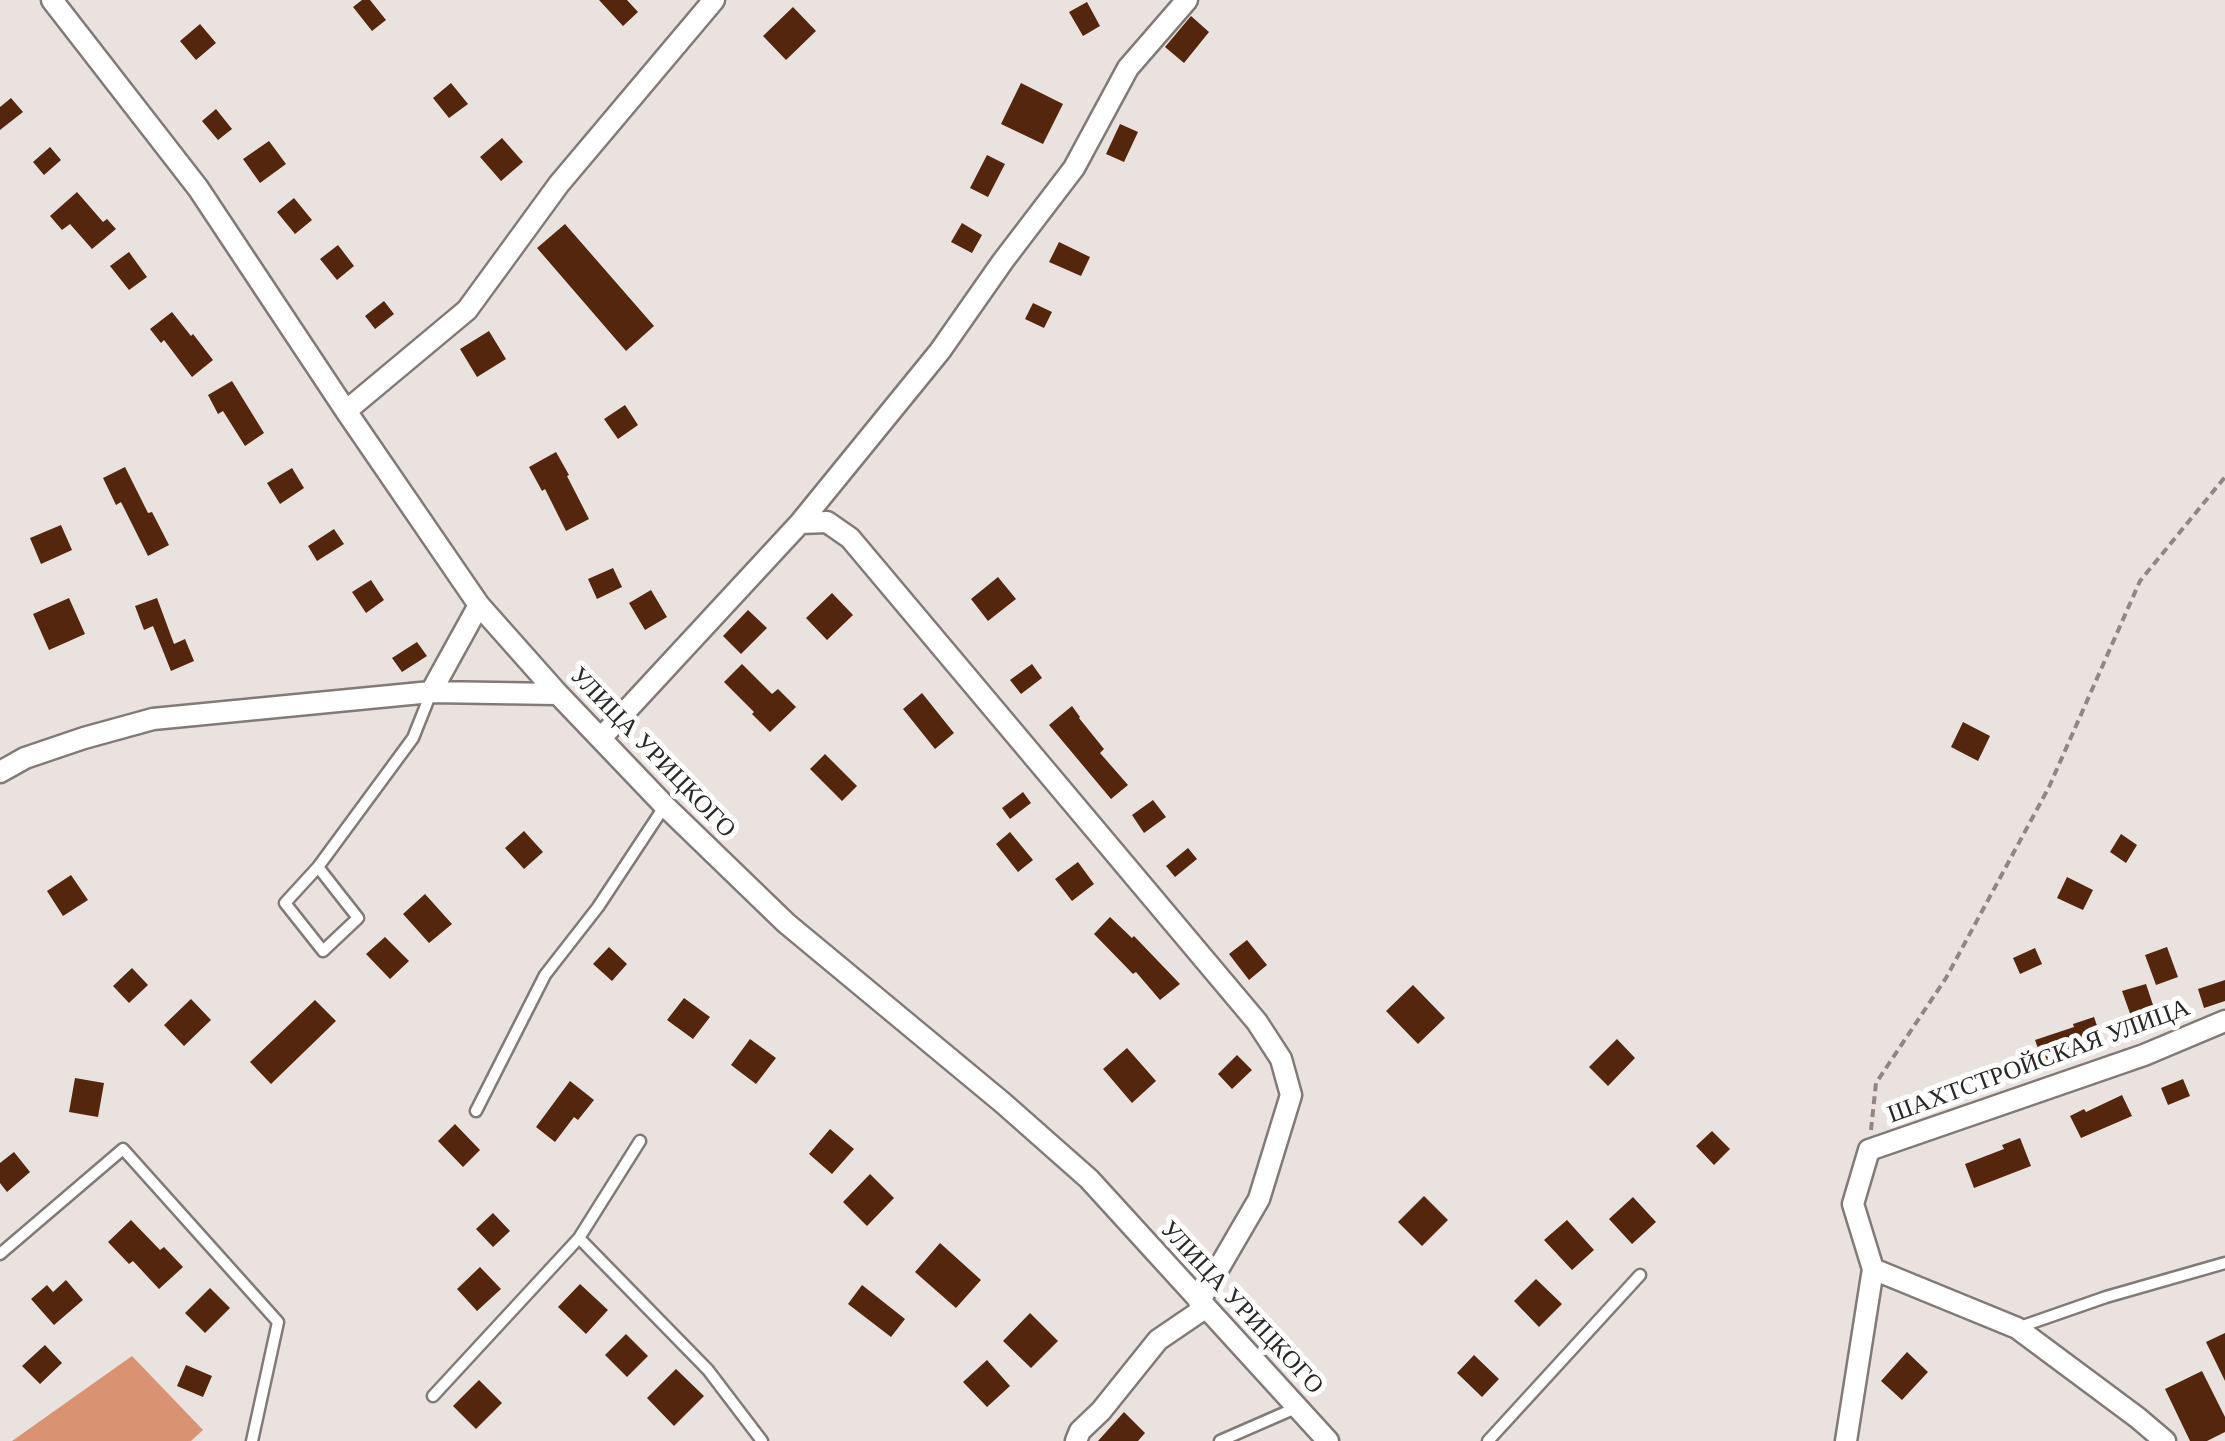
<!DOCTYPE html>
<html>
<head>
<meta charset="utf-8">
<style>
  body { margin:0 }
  canvas { display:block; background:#eae2df }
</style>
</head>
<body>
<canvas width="2225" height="1441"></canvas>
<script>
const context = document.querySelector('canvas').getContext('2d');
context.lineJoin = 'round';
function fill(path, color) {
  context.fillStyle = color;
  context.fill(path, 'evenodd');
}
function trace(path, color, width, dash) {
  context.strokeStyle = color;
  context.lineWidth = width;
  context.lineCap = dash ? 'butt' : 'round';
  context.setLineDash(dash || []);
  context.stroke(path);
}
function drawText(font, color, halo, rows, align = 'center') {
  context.font = font + ' Georgia,serif';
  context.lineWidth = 10;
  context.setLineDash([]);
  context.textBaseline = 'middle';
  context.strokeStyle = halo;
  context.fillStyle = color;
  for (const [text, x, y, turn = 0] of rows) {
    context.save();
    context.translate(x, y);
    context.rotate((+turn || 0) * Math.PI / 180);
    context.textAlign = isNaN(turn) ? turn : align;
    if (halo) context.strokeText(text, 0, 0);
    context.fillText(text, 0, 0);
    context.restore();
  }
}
const forest = new Path2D(`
  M132,1356L203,1430L191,1441H12Z`);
const building = new Path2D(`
  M362,0H370L386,20L372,31L353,7Z
  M599,0H627L638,12L623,26Z
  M1087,2L1100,26L1083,36L1069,12Z
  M793,7L816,31L786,60L763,36Z
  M1191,16L1209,32L1184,63L1165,47Z
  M200,24L216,43L196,60L180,41Z
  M451,83L468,104L449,118L433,98Z
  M1021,83L1063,104L1043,144L1001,124Z
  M11,98L23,112L0,130V107Z
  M216,109L232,129L218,140L202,121Z
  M1120,124L1138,132L1124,162L1106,154Z
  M502,138L523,162L501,181L480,157Z
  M269,141L286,164L260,183L243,159Z
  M50,147L61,160L44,175L33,162Z
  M987,155L1005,164L988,197L970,188Z
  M77,192L103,222L107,219L116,229L92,249L70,224L62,230L50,216Z
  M294,198L312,220L295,234L277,212Z
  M962,223L982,235L972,253L951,242Z
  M565,224L654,326L626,351L537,248Z
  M1059,242L1090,257L1081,276L1049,262Z
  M338,245L354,266L337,280L320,259Z
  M129,252L147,277L129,290L110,266Z
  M384,301L394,314L375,329L365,316Z
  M1033,303L1052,312L1044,328L1025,319Z
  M172,312L191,336L193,334L213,360L192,377L164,340L161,343L150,329Z
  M489,331L506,359L477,377L460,349Z
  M232,381L264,433L245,446L223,411L218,414L208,395Z
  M625,405L638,425L618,439L604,419Z
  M556,452L569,475L567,476L589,519L566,531L545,489L542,491L529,467Z
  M125,467L148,513L152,512L169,545L148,556L121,502L116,505L103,478Z
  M292,468L304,488L280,504L267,483Z
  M61,525L72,550L41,564L30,538Z
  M334,529L344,544L317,561L308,546Z
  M613,568L622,587L597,599L588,579Z
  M998,577L1016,599L988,621L971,599Z
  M371,580L384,600L366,613L352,592Z
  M651,590L667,617L645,630L629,603Z
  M832,593L853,615L827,640L806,618Z
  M69,598L85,634L49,650L33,614Z
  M157,598L174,644L185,639L194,661L171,671L153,626L144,630L135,606Z
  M748,610L767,628L741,654L723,636Z
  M417,642L427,656L402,672L392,658Z
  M742,664L772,694L778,689L796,707L770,732L752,714L754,712L724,682Z
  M1032,664L1042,678L1021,694L1010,680Z
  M922,693L954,733L935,749L903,709Z
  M1072,706L1080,717L1079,718L1104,749L1100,753L1128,785L1111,799L1049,725Z
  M1963,722L1990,736L1978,761L1951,747Z
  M825,754L857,786L842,801L810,769Z
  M1023,792L1031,803L1010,819L1002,808Z
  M1153,800L1166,817L1144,833L1132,815Z
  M524,831L543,852L524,869L505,848Z
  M1010,832L1033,860L1018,872L996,844Z
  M2121,834L2137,845L2126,863L2110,852Z
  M1188,848L1197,859L1175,877L1166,866Z
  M1078,862L1094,884L1072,901L1055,879Z
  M71,875L88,900L63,916L47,891Z
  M2067,877L2093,890L2083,910L2057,898Z
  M425,894L452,924L429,943L403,914Z
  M1110,917L1132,938L1134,936L1180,984L1160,1000L1136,972L1133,974L1094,934Z
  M385,937L409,961L390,979L366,954Z
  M1247,940L1267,965L1249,980L1229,954Z
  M609,947L627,964L612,981L593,964Z
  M2167,947L2178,977L2156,985L2145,955Z
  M2035,948L2042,964L2020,974L2013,958Z
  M132,968L148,985L129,1003L113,986Z
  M2225,980V1001L2204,1008L2198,989Z
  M2146,984L2155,1011L2132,1019L2122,991Z
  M1413,985L1445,1018L1418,1044L1386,1011Z
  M684,998L710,1017L693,1039L667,1020Z
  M191,999L211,1020L184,1046L164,1025Z
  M315,1000L336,1021L271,1084L250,1062Z
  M2094,1017L2104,1046L2064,1060L2065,1064L2046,1070L2035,1040L2074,1027L2073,1024Z
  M750,1039L776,1058L756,1084L731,1065Z
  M1617,1039L1635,1058L1608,1086L1589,1067Z
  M1127,1048L1156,1081L1132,1103L1103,1069Z
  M1237,1055L1252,1070L1232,1089L1218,1074Z
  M75,1078L104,1083L98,1117L69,1112Z
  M2183,1079L2190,1096L2168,1105L2161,1088Z
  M570,1081L594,1100L578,1120L574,1117L555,1142L536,1127Z
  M2122,1095L2132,1116L2081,1138L2070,1116L2084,1109L2086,1112Z
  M455,1124L480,1150L463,1167L438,1141Z
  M830,1129L854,1149L832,1174L809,1154Z
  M1712,1131L1730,1149L1714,1165L1696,1146Z
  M2020,1138L2031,1166L1974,1188L1965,1164L2004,1149L2002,1145Z
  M14,1152L30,1172L7,1192L0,1183V1163Z
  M870,1174L894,1198L867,1226L843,1202Z
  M1424,1196L1448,1220L1422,1246L1398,1222Z
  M1633,1197L1656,1222L1632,1244L1609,1219Z
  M493,1213L510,1231L493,1247L476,1229Z
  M131,1220L160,1250L164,1247L183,1267L159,1289L133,1261L129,1264L108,1242Z
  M1567,1220L1594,1250L1572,1270L1544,1240Z
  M940,1243L981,1280L956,1308L915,1272Z
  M480,1267L501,1289L477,1311L457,1289Z
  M1536,1279L1562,1304L1539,1327L1514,1301Z
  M66,1280L83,1300L54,1325L31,1299L47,1285L53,1292Z
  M580,1284L608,1310L586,1334L558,1307Z
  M862,1285L905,1319L891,1337L848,1304Z
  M210,1288L230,1308L205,1333L185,1313Z
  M1030,1313L1058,1341L1031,1368L1003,1341Z
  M2225,1333V1381L2206,1342Z
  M626,1334L648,1356L627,1377L605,1355Z
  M45,1345L62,1363L40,1384L22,1366Z
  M1907,1352L1928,1372L1902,1400L1881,1381Z
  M1474,1355L1499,1379L1482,1397L1457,1373Z
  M987,1360L1010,1386L987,1407L963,1382Z
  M186,1365L212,1376L203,1397L177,1386Z
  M676,1369L704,1396L674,1426L647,1398Z
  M2202,1371L2225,1417V1432L2207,1441H2190L2165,1389Z
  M479,1380L502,1403L476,1429L453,1406Z
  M1124,1412L1145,1433L1138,1441H1098Z`);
const path = new Path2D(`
  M1871,1130L1876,1083L1946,978L2049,787L2140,581L2225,477`);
const lane = new Path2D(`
  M318,867L358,918L323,951L285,903L318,867L413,738L431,693
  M476,1111L545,975L598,907L664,807
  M579,1238L640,1141
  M0,1254L123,1149L278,1322L252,1441
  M2017,1328L2106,1297L2225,1263
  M433,1396L579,1238L708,1370L762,1441
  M1220,1441L1298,1407
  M1488,1441L1640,1275`);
const street = new Path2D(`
  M52,0L198,188L346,411L479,605L558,694L665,806L786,923L1003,1103L1089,1179L1328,1441
  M346,411L467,310L559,184L714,0
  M800,523L827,522L850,538L1257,1022L1281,1059L1291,1095L1259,1199L1199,1302
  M431,692L558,694
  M601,738L800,523L940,351L1003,261L1074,168L1128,68L1187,0
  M0,772L25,758L84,738L153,719L431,692L479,605
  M1873,1269L2017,1328L2138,1418L2165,1441
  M1076,1441L1080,1431L1101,1411L1158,1340L1205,1308
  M1846,1441L1873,1269L1853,1204L1869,1150L2144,1055L2225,1021`);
const streetNames = [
  ["УЛИЦА УРИЦКОГО",652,753,46],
  ["ШАХТСТРОЙСКАЯ УЛИЦА",2039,1062,-20],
  ["УЛИЦА УРИЦКОГО",1241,1308,47]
];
fill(forest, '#da9372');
fill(building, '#54260d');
trace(lane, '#817a77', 15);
trace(street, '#817a77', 25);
trace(path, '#8d8886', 4, [8, 5]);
trace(lane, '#fff', 10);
trace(street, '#fff', 20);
drawText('25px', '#2a2826', '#fff', streetNames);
</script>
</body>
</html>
